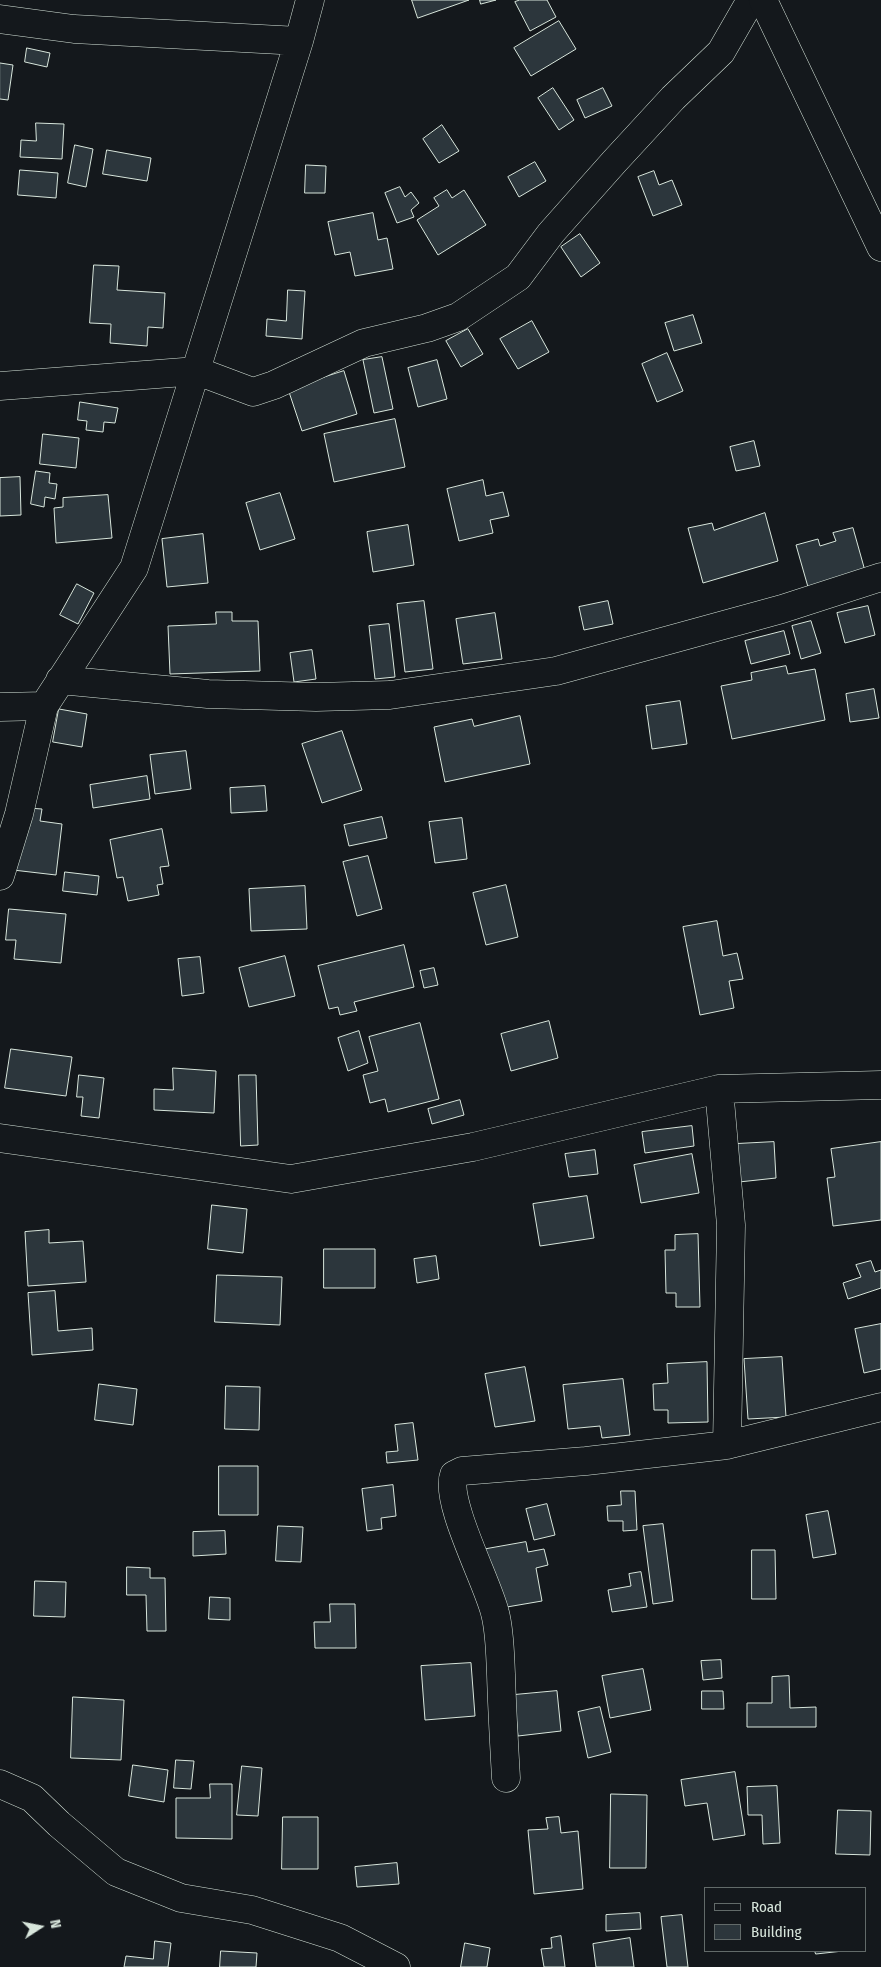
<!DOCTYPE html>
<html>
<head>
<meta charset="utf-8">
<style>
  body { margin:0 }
  #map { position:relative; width:881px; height:1967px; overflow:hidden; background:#14181c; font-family:"Fira Sans Condensed",sans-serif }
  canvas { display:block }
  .legend { position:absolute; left:704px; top:1887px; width:162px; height:65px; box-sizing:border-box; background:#14181c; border:1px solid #626a69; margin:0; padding:6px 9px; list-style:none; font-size:15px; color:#d8e6dc }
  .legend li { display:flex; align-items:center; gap:10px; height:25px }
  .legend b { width:25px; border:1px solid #626a69 }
  .north { position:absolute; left:15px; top:1902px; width:50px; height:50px; -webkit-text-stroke:4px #14181c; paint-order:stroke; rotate:79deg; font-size:14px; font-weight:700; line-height:20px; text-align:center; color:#d8e6dc }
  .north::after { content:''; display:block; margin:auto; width:18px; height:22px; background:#d8e6dc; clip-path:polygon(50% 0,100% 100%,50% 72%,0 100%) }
</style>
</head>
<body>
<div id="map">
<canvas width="881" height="1967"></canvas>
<ul class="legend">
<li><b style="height:6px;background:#14181c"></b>Road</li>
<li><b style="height:14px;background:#2c363c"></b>Building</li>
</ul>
<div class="north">N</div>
</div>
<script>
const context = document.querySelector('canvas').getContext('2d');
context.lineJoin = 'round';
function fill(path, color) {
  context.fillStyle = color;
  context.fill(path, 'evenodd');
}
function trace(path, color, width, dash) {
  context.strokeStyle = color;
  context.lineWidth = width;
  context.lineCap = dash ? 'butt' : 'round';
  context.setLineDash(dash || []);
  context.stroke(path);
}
const building = new Path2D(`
  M412,0H469L418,18Z
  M480,0H496L481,4Z
  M520,0H547L556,17L530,31L515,2Z
  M559,21L576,49L531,76L514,48Z
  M27,48L50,53L47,67L25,62Z
  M0,63L13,65L8,100L0,99Z
  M553,88L574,120L559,130L538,98Z
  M603,88L612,106L585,118L577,100Z
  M36,123L64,124L62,159L20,157L21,140L36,141Z
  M442,125L459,151L439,163L423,139Z
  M75,145L93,149L86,187L68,183Z
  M107,150L151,158L147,181L103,174Z
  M535,162L546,181L519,197L508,177Z
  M306,165L326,166L325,193H305Z
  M20,170L58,173L56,198L18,195Z
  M654,171L659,185L672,180L682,205L653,216L638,177Z
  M400,187L405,197L411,192L419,203L411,210L414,217L397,223L385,193Z
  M447,190L452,198L464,190L486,225L438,255L417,220L439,206L434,198Z
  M373,213L378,240L387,238L393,269L355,276L350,252L335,255L328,222Z
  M580,234L600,263L581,277L561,247Z
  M94,265L119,266L117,290L165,293L163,328L148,327L147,346L110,343L111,324L90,323Z
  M288,290L305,291L302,339L266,336L267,319L286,321Z
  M693,315L702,343L674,351L665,323Z
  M532,321L549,352L518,369L500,339Z
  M468,329L483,354L461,367L446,341Z
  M667,353L683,391L657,402L642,364Z
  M382,357L393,409L374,413L363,360Z
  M437,360L447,399L418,407L408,368Z
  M344,371L357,414L302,431L288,389Z
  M80,402L118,408L115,423L104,422L103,432L86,430L87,421L78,420Z
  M395,419L405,467L334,482L324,434Z
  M43,434L79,438L76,468L40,464Z
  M754,441L760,466L736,471L730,447Z
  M36,471L50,473L49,483L57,484L55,499L45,497L44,507L31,504Z
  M20,477L21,515L0,516V478Z
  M483,480L486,496L503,492L509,516L490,520L493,533L459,541L447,489Z
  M280,493L295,539L260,550L246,503Z
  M108,495L112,538L56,543L54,508L63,507V498Z
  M765,513L778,561L703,583L688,528L712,523L714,530Z
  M408,525L414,565L373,572L367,532Z
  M853,528L867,578L810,594L796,545L818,539L820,546L836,541L833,533Z
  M203,534L208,583L167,587L162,539Z
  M77,584L94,593L78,624L60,615Z
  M424,601L433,669L405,672L397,604Z
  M608,601L613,624L584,630L579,607Z
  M868,606L875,635L845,643L837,613Z
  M216,612H232V621H258L260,671L170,674L168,626L216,624Z
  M495,613L502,659L463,664L456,619Z
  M811,621L821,653L801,659L792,626Z
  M389,624L395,677L375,679L369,626Z
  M784,631L790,654L751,664L745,641Z
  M312,650L316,679L294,682L290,653Z
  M786,666L788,674L815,669L825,720L732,739L721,686L752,680L751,673Z
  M874,689L879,718L850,722L846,694Z
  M680,701L687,744L652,749L646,706Z
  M59,709L87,714L82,747L53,742Z
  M520,716L530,764L445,782L434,727L472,719L474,726Z
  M342,731L362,790L322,803L302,744Z
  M186,751L191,789L155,794L150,755Z
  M147,776L150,799L93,808L90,785Z
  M265,786L267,811L231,813L230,788Z
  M28,808L42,809L40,821L62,824L56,875L13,870Z
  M382,817L387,838L349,846L344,825Z
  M462,818L467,859L435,863L429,822Z
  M162,829L169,866L160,867L163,884L157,885L159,895L128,901L123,877L117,878L110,840Z
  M368,856L382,909L357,916L343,862Z
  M65,872L99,876L97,895L63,891Z
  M506,885L518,937L486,945L473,893Z
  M305,886L307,929L251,931L249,889Z
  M9,909L66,914L61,963L14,959L16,940H6Z
  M717,921L723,956L737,953L743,979L729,981L734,1008L700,1015L683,927Z
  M404,945L414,987L354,1002L357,1011L340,1015L338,1007L329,1009L318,966Z
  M285,956L295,996L249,1007L239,968Z
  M200,957L204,993L182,996L178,959Z
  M434,968L438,985L424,988L420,971Z
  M549,1021L558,1058L511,1071L501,1034Z
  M420,1023L439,1099L388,1112L385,1099L370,1103L363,1075L378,1071L369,1037Z
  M359,1031L368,1063L348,1071L338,1038Z
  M11,1049L72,1057L66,1096L5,1088Z
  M173,1068L216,1071L214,1113L154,1110V1089L173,1090Z
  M79,1075L104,1078L99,1118L81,1116L83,1097H77Z
  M239,1075H256L258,1145L241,1146Z
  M460,1100L464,1115L432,1124L428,1109Z
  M692,1126L694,1146L645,1153L642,1132Z
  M774,1142L776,1178L739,1182L736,1144Z
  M881,1142V1220L833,1226L827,1178L835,1177L831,1149Z
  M595,1150L598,1174L569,1177L565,1154Z
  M692,1154L699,1193L641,1203L634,1165Z
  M587,1196L594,1238L540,1246L533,1204Z
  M212,1205L247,1209L243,1253L208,1249Z
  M49,1230V1243L83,1241L86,1282L28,1286L25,1232Z
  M698,1234L700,1307H676V1293H666L665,1250H675V1235Z
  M324,1249H375V1288H324Z
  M436,1256L439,1279L417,1283L414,1259Z
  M871,1261L875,1272L881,1270V1288L848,1299L843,1283L861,1277L856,1265Z
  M217,1275L282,1277L280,1325L215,1322Z
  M55,1291L58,1331L92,1328L93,1350L32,1355L28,1293Z
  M881,1324V1369L864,1373L855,1329Z
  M782,1357L786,1417L748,1419L744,1359Z
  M707,1362L708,1422L668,1423V1410H654L653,1384L668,1383L667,1364Z
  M525,1367L535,1421L495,1427L485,1374Z
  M623,1379L630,1435L602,1438L600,1426L568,1429L563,1385Z
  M99,1384L137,1389L133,1425L95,1420Z
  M226,1386L260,1387L259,1430L225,1429Z
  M413,1423L418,1460L387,1463L386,1452L398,1451L395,1425Z
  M219,1466H258V1515H219Z
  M393,1485L396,1516L381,1518L382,1529L367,1531L362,1489Z
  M621,1491H635L637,1530L623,1531V1521H608L607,1506L621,1505Z
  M547,1504L555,1535L534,1540L526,1509Z
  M828,1511L836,1554L813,1558L806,1515Z
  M663,1524L673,1601L653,1604L643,1526Z
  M278,1526L303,1527L301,1562L276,1561Z
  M225,1531L226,1554L193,1556V1532Z
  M526,1542L528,1552L544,1549L548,1565L536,1568L542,1601L501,1608L481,1550Z
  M752,1550H775L776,1599H752Z
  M127,1567L150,1568V1578H165L166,1631H147L146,1595H127Z
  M641,1572L647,1607L612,1612L608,1590L631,1586L629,1574Z
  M35,1581L66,1582L65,1617L34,1616Z
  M210,1597L230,1598V1620L209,1619Z
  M330,1604H355L356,1648H315L314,1622H330Z
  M721,1660L722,1678L703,1680L701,1661Z
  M471,1663L475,1716L425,1720L421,1666Z
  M643,1669L651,1710L610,1718L602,1676Z
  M789,1676L790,1708L816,1707V1727H747V1703H772V1677Z
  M557,1691L561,1731L518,1736L514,1695Z
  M702,1691H723L724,1709H702Z
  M73,1697L124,1700L121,1760L71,1758Z
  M600,1707L611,1752L588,1758L578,1712Z
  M176,1760L194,1761L191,1789L174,1788Z
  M133,1765L168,1770L164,1802L129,1796Z
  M242,1766L262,1768L258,1816L237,1815Z
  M735,1772L745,1835L713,1840L707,1803L685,1806L681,1780Z
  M210,1784H232V1839L176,1838V1798H210Z
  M777,1786L780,1843L763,1844L762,1815H748L747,1787Z
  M611,1794L647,1795L646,1868H610Z
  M838,1810L871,1811L870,1855L836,1854Z
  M283,1817H318V1869H282Z
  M559,1817L561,1833L578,1831L583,1889L534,1894L528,1830L548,1829L546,1818Z
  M397,1863L399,1884L357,1887L355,1867Z
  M640,1913L641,1929L606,1931V1915Z
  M682,1915L688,1967H667L661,1917Z
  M561,1936L565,1967H544L541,1949L552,1948L551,1938Z
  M630,1938L634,1967H596L593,1944Z
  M155,1941L171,1943L168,1967H124L126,1956L153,1959Z
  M465,1943L490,1948L487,1967H461Z
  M221,1951L257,1953L256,1967H220Z
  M815,1951H843L816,1954Z`);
const street = new Path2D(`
  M0,19L74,29L299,41
  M0,386L197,371L253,392L274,385L364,343L427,328L458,317L518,277L551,233L614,162L673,98L721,52L751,0
  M60,680L208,694L316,697L390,695L556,671L782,609L881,577
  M0,707L44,706L134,568L299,41L310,0
  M0,876L19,814L44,706
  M719,1089L731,1225L727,1445
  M0,1138L291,1179L473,1147L719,1089L881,1085
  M506,1778C504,1743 502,1709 501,1674C500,1654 500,1632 495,1613C488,1583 444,1501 454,1475L462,1471L586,1461L727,1445L881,1407
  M0,1784L32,1798L59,1824L116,1872L181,1898L252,1910L340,1938L396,1967`);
const secondary = new Path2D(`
  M763,0L881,247`);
fill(building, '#2c363c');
trace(building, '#d8e6dc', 1);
trace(street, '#d8e6dc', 29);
trace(secondary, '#d8e6dc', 29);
trace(street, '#14181c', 28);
trace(secondary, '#14181c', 28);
</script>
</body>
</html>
